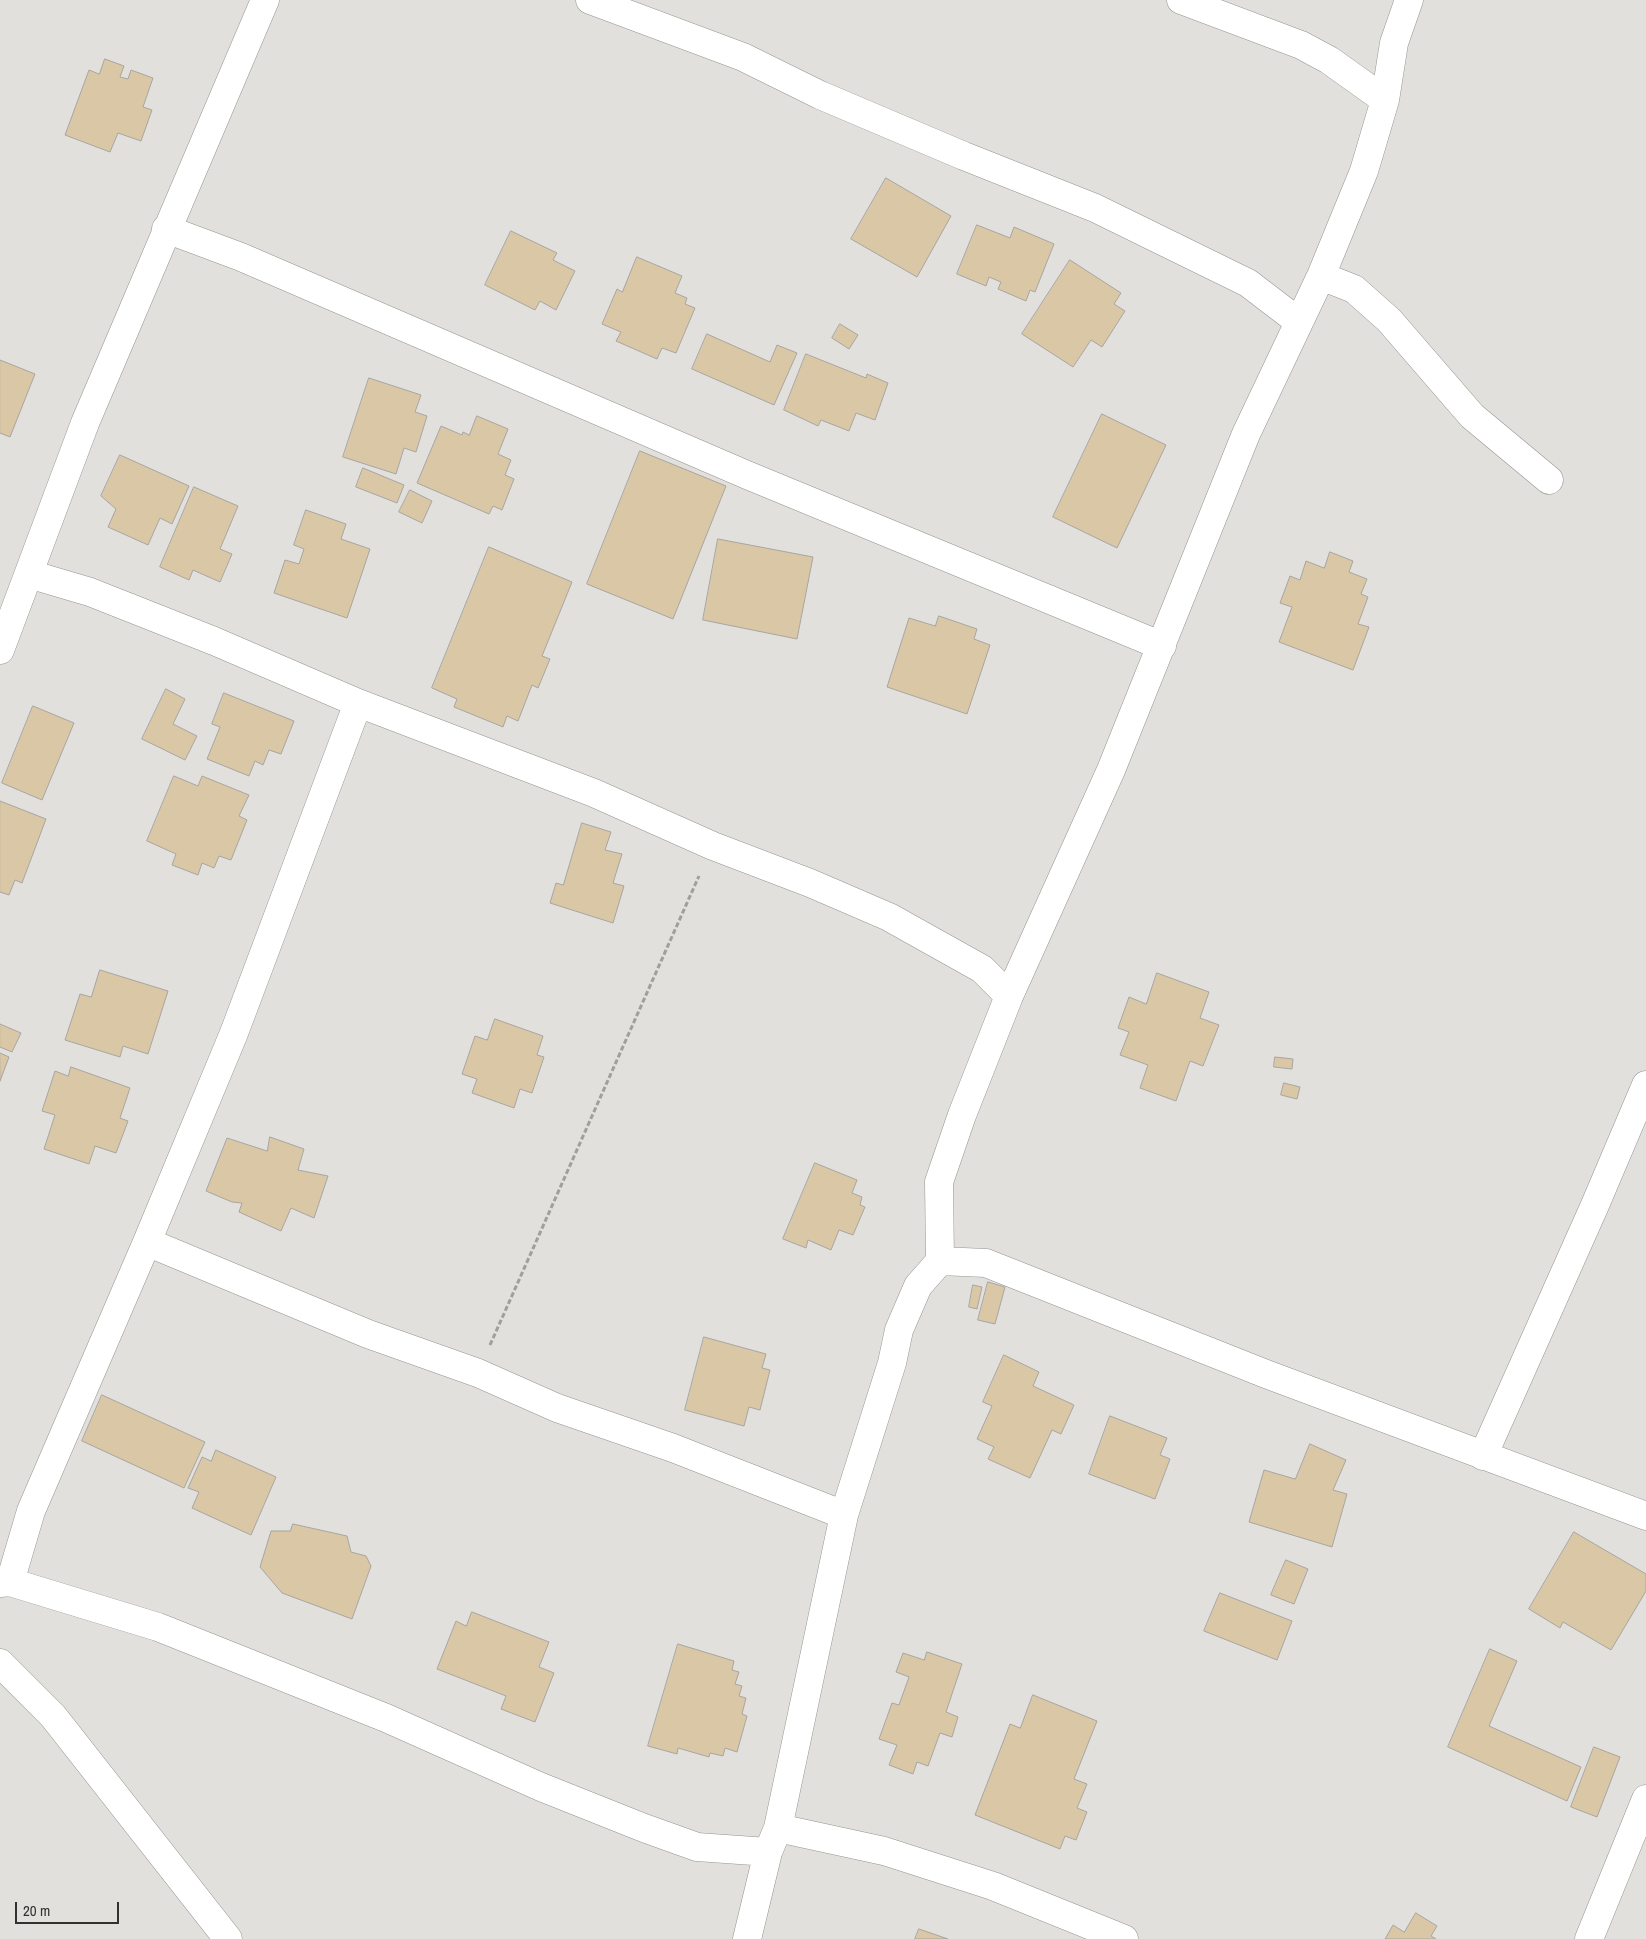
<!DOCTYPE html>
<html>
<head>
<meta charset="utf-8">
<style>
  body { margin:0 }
  #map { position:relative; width:1646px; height:1939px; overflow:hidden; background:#e2e0dc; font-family:"Archivo Narrow",sans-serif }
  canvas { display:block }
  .scale { position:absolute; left:15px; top:1902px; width:104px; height:22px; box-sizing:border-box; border:2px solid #32312f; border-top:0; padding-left:6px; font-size:15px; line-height:18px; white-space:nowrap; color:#32312f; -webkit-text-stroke:4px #e2e0dc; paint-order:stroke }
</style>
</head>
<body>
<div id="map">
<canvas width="1646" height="1939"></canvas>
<div class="scale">20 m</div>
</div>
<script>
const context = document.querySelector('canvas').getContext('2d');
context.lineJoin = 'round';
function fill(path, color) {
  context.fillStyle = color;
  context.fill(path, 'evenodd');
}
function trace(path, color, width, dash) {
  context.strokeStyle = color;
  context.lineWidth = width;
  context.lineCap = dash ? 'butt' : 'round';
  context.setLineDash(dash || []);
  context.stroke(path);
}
const building = new Path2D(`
  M105,59L124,66L120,77L128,79L131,70L153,78L143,107L152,110L141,141L118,133L110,152L65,135L89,70L99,74Z
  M886,178L951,216L917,277L851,239Z
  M977,225L1010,238L1014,227L1054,244L1035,292L1030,290L1026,301L998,289L1001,282L989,277L986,286L957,274Z
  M511,231L557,253L553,260L575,271L556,310L540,301L535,310L485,285Z
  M637,257L682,276L675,293L687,298L685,304L695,308L676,353L662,348L657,359L616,341L621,332L602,324L617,289L622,292Z
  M1070,260L1121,293L1114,304L1125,311L1102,347L1091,340L1073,367L1022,334Z
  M840,324L858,335L849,349L832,338Z
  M707,334L770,362L777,345L797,353L774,405L692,369Z
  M806,354L866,378L867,374L888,383L875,420L856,413L849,431L821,420L818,426L784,410Z
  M0,360L35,374L10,437L0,433Z
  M369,378L421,395L415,412L427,416L416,452L404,448L396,474L343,457Z
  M1102,414L1166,445L1117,548L1053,517Z
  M477,416L508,429L498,454L511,460L505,475L514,479L502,510L493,506L489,514L417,483L441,426L462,435L463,432L469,435Z
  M640,451L726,486L673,619L587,584Z
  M120,455L189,486L172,524L160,518L148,545L108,527L116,509L101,496Z
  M363,468L404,485L397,503L356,487Z
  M194,487L238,506L220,549L232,554L220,582L193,570L189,580L160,567Z
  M410,490L432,501L422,523L399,512Z
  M306,510L346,524L341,539L370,549L347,618L274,593L285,560L299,564L304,549L294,545Z
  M718,539L813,557L797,639L703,620Z
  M489,547L572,582L542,656L550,659L538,688L532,685L518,721L507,716L503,727L454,707L457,699L432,688Z
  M1330,552L1353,561L1349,572L1367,579L1361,594L1368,597L1358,624L1369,627L1353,670L1279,642L1292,607L1280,603L1290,576L1300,580L1306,561L1324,568Z
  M939,616L977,629L974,639L990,645L967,714L887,687L909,618L935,626Z
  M166,689L185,699L173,724L197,736L185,760L142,739Z
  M224,693L294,721L281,754L269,750L263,765L255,761L249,776L207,759L220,727L212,724Z
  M33,706L74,723L42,800L2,783Z
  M174,776L198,786L202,776L249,795L239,816L247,820L231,860L219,856L214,868L202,863L198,875L172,865L176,854L147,841Z
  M0,801L46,819L22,883L15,880L9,895L0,892Z
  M582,823L611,832L605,850L622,854L613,883L624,886L613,923L550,903L556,883L563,885Z
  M100,970L168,991L148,1054L123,1046L120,1057L65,1040L80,994L91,997Z
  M1157,973L1209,992L1200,1018L1219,1025L1203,1066L1190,1061L1176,1101L1140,1088L1148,1065L1120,1055L1129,1032L1118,1028L1129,997L1146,1004Z
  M495,1019L543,1036L537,1055L544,1057L532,1093L520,1089L514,1108L472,1093L477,1079L462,1074L475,1036L487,1040Z
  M0,1024L21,1033L12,1052L0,1047Z
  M0,1053L9,1057L0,1081Z
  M1275,1057L1293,1059L1292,1069L1274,1067Z
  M71,1067L130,1088L120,1118L128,1121L116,1153L95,1146L89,1164L44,1149L55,1115L42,1111L55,1071L68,1076Z
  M1284,1083L1300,1087L1297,1099L1281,1095Z
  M270,1137L304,1149L298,1170L328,1176L314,1218L291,1208L281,1231L239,1212L242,1203L232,1202L206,1191L227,1138L267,1151Z
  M815,1163L857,1180L852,1193L862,1197L860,1205L865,1207L853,1235L839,1230L831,1250L808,1240L806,1248L783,1239Z
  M988,1282L1005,1287L995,1324L978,1320Z
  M973,1285L982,1287L977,1309L969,1307Z
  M704,1337L766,1354L762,1368L770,1370L760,1410L749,1407L744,1426L685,1410Z
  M1004,1355L1039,1372L1033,1386L1074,1405L1061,1434L1052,1430L1030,1478L988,1459L994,1447L977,1439L992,1406L983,1402Z
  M102,1395L205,1442L184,1488L82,1441Z
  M1110,1416L1167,1438L1160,1455L1170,1459L1155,1499L1089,1474Z
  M1310,1444L1346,1460L1333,1490L1347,1494L1332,1547L1249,1522L1264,1470L1295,1479Z
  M216,1450L276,1477L251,1535L192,1508L199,1492L188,1488L202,1457L211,1461Z
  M293,1524L347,1536L351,1552L366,1556L371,1566L352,1619L282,1593L260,1567L271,1531H290Z
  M1574,1532L1646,1574V1591L1611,1650L1563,1622L1560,1628L1529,1609Z
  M1286,1560L1308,1569L1294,1604L1271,1595Z
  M1220,1593L1292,1621L1277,1660L1204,1631Z
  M472,1612L549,1642L539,1667L554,1673L535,1722L501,1709L506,1696L437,1669L456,1621L466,1626Z
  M678,1644L734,1661L732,1670L739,1672L735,1684L742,1686L739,1696L746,1698L742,1714L747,1716L737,1752L725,1748L723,1756L710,1753L709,1757L678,1748L677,1754L648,1746Z
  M1490,1649L1517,1661L1489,1726L1581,1767L1567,1801L1448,1747Z
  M927,1652L962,1664L946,1712L958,1717L952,1737L940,1733L928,1766L917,1762L913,1774L889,1765L897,1745L879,1739L892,1703L899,1705L909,1677L896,1672L903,1653L924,1660Z
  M1033,1695L1097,1721L1074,1779L1087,1784L1077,1808L1087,1812L1076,1840L1065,1836L1060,1849L975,1815L1010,1724L1020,1728Z
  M1594,1747L1620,1757L1597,1817L1571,1807Z
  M1416,1913L1437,1926L1431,1936L1436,1939H1385L1393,1925L1404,1932Z
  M919,1929L948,1939H915Z`);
const path = new Path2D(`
  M490,1345L699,876`);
const street = new Path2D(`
  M590,0L743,57L820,95L964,156L1095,208L1248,283L1299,322
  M1385,100L1394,43L1409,0
  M166,229L241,257L747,475L1162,646
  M1321,276L1354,289L1389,320L1472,416L1549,480
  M29,574L90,592L214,641L358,703L594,793L713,846L810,883L889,917L982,969L1009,996
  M0,650L85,423L265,0
  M147,1242L368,1334L478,1373L557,1408L673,1448L844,1515
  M940,1261L939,1182L962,1115L1009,996L1111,770L1246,434L1321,276L1364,171L1385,100L1329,60L1301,45L1181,0
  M1483,1456L1595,1205L1646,1085
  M10,1582L31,1511L147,1242L234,1033L358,703
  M0,1583L10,1582L158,1627L386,1718L541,1787L644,1828L697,1847L768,1852
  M0,1663L53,1716L228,1939
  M778,1828L884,1851L993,1886L1124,1939
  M747,1939L768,1852L778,1828L844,1515L892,1363L899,1330L918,1286L940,1261L986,1263L1266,1374L1646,1516
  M1589,1939L1646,1799`);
fill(building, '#d9c7a5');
trace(building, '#a7a5a2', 1);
trace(street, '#969490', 29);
trace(path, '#a19f9c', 3, [5, 2.5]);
trace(street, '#fff', 28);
</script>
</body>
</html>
